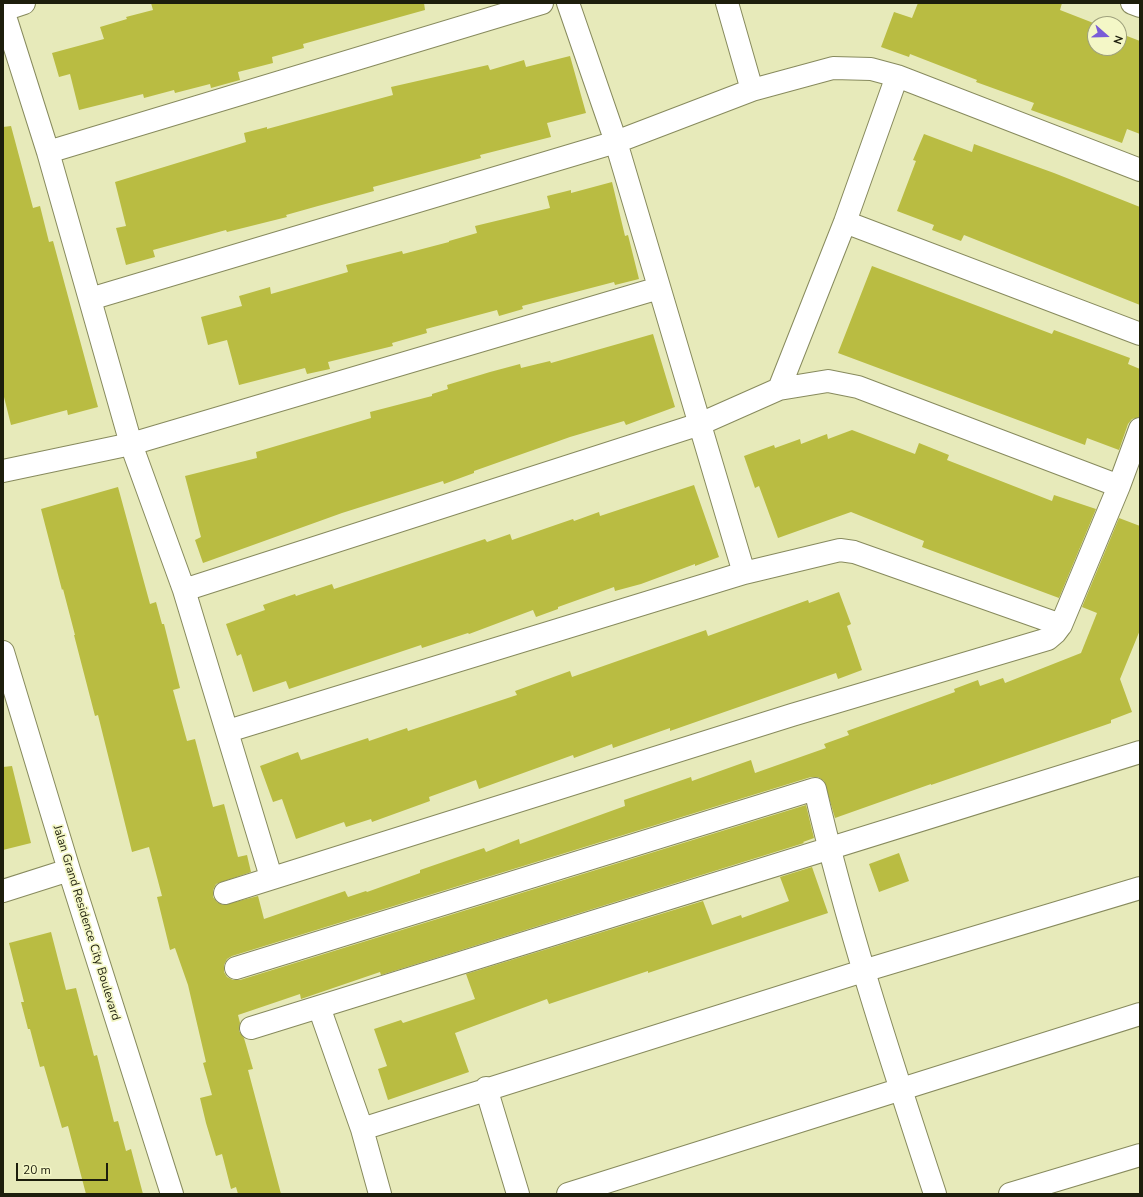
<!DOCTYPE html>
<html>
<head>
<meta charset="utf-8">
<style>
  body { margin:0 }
  #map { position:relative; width:1143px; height:1197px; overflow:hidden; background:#e7eaba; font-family:"Nunito Sans",sans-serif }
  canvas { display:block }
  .frame { position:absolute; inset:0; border:4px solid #1d1e0c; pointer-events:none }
  .north { position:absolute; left:1087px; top:16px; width:40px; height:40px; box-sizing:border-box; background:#f4f7c7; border:1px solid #9ea07c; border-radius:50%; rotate:110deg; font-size:11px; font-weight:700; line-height:16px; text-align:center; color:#1d1e0c }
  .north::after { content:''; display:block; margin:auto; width:14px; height:18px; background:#7a5cd7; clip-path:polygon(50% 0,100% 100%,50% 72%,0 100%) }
  .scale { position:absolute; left:16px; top:1163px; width:92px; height:18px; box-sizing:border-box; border:2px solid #1d1e0c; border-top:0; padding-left:5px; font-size:12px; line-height:14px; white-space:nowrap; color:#1d1e0c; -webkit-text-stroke:3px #f4f7c7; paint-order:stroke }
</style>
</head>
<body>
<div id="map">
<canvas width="1143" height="1197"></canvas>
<div class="frame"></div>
<div class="north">N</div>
<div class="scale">20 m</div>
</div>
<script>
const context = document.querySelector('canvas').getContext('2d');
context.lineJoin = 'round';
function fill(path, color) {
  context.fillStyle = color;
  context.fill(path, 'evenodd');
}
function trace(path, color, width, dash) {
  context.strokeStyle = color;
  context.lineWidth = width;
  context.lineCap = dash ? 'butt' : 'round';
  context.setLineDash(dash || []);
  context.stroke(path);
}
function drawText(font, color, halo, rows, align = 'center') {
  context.font = font + ' "Nunito Sans",sans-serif';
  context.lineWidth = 3.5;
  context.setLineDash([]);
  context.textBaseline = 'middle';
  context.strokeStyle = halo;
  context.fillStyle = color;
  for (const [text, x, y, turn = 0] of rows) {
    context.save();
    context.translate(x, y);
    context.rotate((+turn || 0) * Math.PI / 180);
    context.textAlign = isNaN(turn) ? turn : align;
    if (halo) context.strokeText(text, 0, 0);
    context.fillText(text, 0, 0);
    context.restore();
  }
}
const building = new Path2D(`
  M151,3H424L425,10L303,44L304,48L272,57L273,63L238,72L240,80L211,88L210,84L175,93L174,90L144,98L143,94L79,110L70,74L59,77L52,53L104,39L100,27L127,19L126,17L153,10Z
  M918,3H1062L1060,10L1096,24L1095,48H1119V33L1140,41V134L1127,129L1122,143L1031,110L1034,103L976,82L977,80L910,54L909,57L881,47L894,12L912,18Z
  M570,56L586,113L547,123L551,137L480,155L481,158L373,187L374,191L318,206L286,215L287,217L227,232L226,230L153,250L155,257L126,265L116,228L126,226L115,182L246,142L244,133L267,127V129L393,95L391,87L488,65L490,70L524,60L526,67Z
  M11,126L33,208L40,206L49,242L53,241L98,407L68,415L67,410L11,425L3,393V127Z
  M924,134L972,152L974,144L1054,173L1140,207V305L964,235L961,241L932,230L934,225L897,211L916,161L913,160Z
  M612,182L625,236L628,235L639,279L615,285L614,282L522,306L523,309L499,316L497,310L426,329L427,333L392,343L393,346L328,362L330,369L307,374L305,368L239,385L227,340L208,345L201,317L242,306L239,296L270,287L271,294L348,272L346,265L402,251L403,254L449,242V241L477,233L475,226L550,208L547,196L571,190V193Z
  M872,266L1052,334L1054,330L1130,358L1128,364L1140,369V417L1132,419L1128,424L1119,450L1087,438L1085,445L838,353Z
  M653,334L675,407L626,425L624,421L570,437L474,471V473L444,484L443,481L342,513L203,563L195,540L201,537L185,476L257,458L256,452L371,418L370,412L432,396V394L448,389L447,385L490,372L520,364L521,368L550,361L551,363Z
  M852,430L915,454L919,443L949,455L947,460L1052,501L1054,495L1096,509L1059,598L922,547L924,541L851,512L778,538L759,486L755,488L744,456L774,445L775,448L800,439L801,444L827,434L828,439Z
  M694,485L719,557L695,566V564L641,584L615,591L614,587L558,607V609L536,617L533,610L469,634L468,633L422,648L421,645L289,689L286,681L253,692L241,654L237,656L226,624L265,610L263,605L295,594L296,596L332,584L334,589L485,539L487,542L510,534L512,540L573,519L574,521L599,512L600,516Z
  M118,487L150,604L156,602L162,624H164L180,688L173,690L187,741L195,739L213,807L224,804L238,857L247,855L251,872L216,884L213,890V897L217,902L223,905L258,896L264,919L345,891L348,897L366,891L367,892L420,873V870L484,848L486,852L519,839L520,844L625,806L624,800L691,777L692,781L751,760L755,773L826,748L824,744L849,735L847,731L955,692L954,689L978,680L980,686L1003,678L1005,683L1081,653L1097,613L1082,607L1119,518L1140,526V630L1120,679L1132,712L1111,720V723L931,785V784L835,818L824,781L818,777H811L232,956L227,959L224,965V972L227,977L233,980H240L806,805L814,838L803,842L804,843L381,975L380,972L301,999L300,994L238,1015L240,1023L239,1031L244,1038L253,1069L248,1070L281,1194H238L236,1187L231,1189L222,1154L216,1156L206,1123L200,1098L212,1095L203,1063L206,1062L188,985L175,948L170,950L157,897L162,896L149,847L132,852L98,715L95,716L74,635H75L63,589L62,590L41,509Z
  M839,592L851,624L847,626L862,670L838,679L836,673L670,731V728L613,748L612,744L574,758L573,755L479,789L476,780L429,797L430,801L372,822L371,819L346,827L344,822L296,839L282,799L273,802L260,766L298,752L301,760L368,738L369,741L407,728L408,731L517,695L515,691L570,671L572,677L706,630L708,636L808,600L809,603Z
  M12,766L31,843L3,850V767Z
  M899,853L909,881L879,892L869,864Z
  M812,867L828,913L648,973V971L549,1004L547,999L455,1033L469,1072L388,1100L378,1069L387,1066L374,1029L401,1020L403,1023L475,999L466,974L703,901L712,925L741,915L742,918L789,901L780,877Z
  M51,932L66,990L76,988L94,1056L97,1055L114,1122L118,1121L126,1151L131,1149L143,1194H86L68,1126L62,1128L44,1066L40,1067L30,1029H28L21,1002H24L9,943Z`);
const minor = new Path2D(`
  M568,3L616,142L744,573
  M727,3L752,90
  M1132,3L1140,6
  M3,10L48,152L131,444L184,590L271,877
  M3,10L24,3
  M48,152L542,3
  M845,222L1140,334
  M90,299L616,142L752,90L833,68L871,69L897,76L1140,170
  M779,389L845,222L897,76
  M3,471L131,444L659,288
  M184,590L700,424L779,389L828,381L858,387L1119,486
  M3,652L69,870L172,1194
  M228,731L744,573L840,550L854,552L1061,625
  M3,891L69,870
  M225,893L792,715L1048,639L1055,633L1061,625L1119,486L1140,429
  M236,968L815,789C847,927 891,1060 935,1194
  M319,1007L362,1129L380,1194
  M251,1028L1140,752
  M486,1088L518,1194
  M362,1129L863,971L1140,888
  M568,1194L1140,1014
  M1010,1194L1140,1155`);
const streetNames = [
  ["Jalan Grand Residence City Boulevard",86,923,73]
];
fill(building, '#b9bc42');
trace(minor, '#878a5d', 24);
trace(minor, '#fff', 22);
drawText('12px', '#1d1e0c', '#f4f7c7', streetNames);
</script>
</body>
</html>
